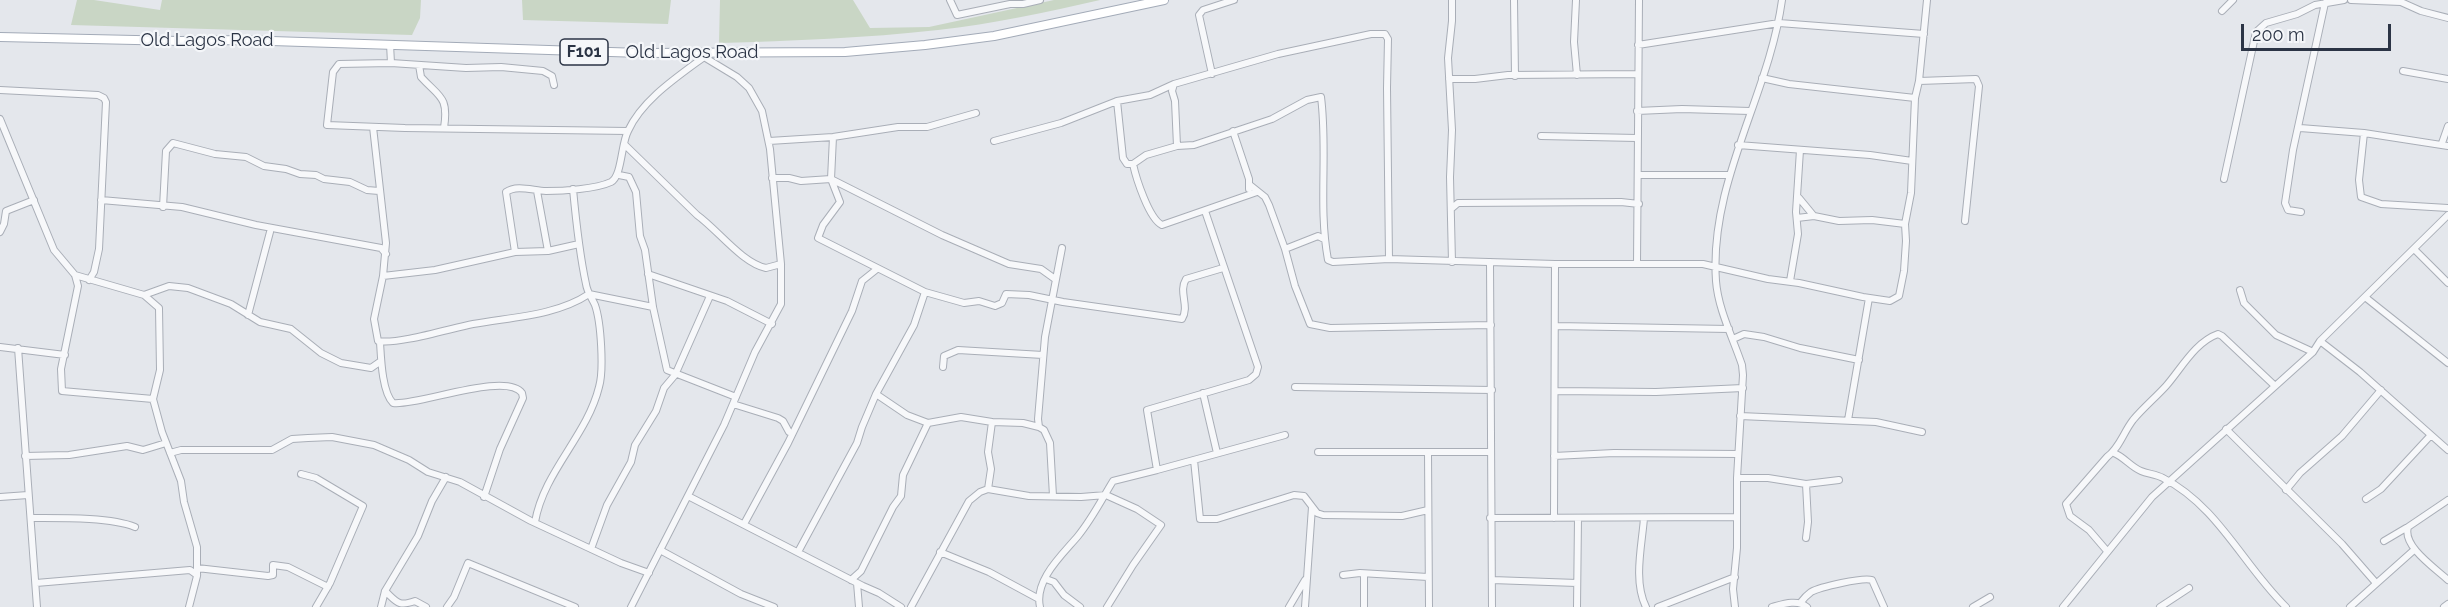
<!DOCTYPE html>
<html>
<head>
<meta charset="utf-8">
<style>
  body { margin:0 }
  #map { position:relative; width:2448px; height:607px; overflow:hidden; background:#e4e7ec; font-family:Raleway,sans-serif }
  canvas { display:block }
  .scale { position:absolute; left:2241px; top:24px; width:150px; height:27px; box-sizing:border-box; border:3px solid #2b3445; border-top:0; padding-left:8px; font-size:18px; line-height:21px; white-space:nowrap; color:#2b3445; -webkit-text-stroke:4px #f4f6f9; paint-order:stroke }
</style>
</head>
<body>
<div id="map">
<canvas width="2448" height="607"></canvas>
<div class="scale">200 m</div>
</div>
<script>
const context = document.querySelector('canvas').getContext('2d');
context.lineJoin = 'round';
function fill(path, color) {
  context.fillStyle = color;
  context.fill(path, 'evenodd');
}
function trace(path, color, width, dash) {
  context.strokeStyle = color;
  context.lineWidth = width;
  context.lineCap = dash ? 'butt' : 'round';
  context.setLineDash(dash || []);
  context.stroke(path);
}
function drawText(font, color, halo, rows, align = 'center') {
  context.font = font + ' Raleway,sans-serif';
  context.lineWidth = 4.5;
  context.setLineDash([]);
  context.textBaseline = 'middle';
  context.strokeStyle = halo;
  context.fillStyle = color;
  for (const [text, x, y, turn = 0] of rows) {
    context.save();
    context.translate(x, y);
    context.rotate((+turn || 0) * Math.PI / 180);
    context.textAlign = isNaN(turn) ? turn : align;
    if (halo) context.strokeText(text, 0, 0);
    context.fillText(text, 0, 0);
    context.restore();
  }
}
const green = new Path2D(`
  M77,0H94L160,10L162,0H421L420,18L412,35L71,25Z
  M522,0H671L668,24L523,20Z
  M720,0H853L870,28L929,27L1054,0H1100C1047,12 993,24 938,30C865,38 793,41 719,43Z`);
const minor = new Path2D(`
  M950,0L957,15L1010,4H1023L1040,0
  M1452,0V21L1448,58L1452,130L1450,177L1452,262
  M1514,0L1515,76
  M1576,0L1574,42L1577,75
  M2351,0L2401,2L2421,11L2448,18
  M2222,11L2233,0
  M390,44L391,63L466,68L501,67L543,71L552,76L554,85
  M1638,45L1779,23L1924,34
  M391,63L339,64L333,72L327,125L405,128L628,131
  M419,65L421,77C439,97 449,96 444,128
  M2403,71L2448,79
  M1212,74L1199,15L1203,10L1234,0
  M1762,78L1789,84L1915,98
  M1449,79H1475L1508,75L1638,74
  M1919,81L1976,79L1979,86L1965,221
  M1174,84L1172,91L1175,101L1177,146
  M0,90L98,95L104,98L106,102L99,249L94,272L89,280
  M1117,101L1123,158L1127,164H1133L1146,155L1177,146L1194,145L1272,119L1307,100L1321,97C1328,152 1318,206 1328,260L1333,262L1389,259L1555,264H1703L1768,279L1799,283L1863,297L1890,301L1899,296L1904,271L1906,241L1905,224L1911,193L1915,98L1919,81L1927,0
  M1637,111L1682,109L1750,111
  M0,119L54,250L75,275L78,286L61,369L62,391L153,399
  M373,127L386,243L383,276L374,319L378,341C397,345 452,328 473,324C511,317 556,316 589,294L653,307
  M2300,128L2364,133L2448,146
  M1233,131L1249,179V189
  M2364,133L2359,180L2361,197L2381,204L2448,208
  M1541,136L1637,138
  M833,137L831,179L840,202L823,225L818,238L925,292L964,303L979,301L995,306L1002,303L1006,294L1029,295L1063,302L1182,319C1190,306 1178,292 1186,279L1223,268
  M769,141L833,137L898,127H927L976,113
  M994,141L1061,123L1117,101L1150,95L1174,84L1278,54L1371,34H1385L1388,39L1387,88L1389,259
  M2442,143L2448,126
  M624,144L697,215C718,230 742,263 766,268L781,264
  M1738,145L1870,155L1912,161
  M1133,164C1136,178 1149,219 1162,225L1257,192
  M619,175L629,177L636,192L640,236L645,250L653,307L667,370L736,397
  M1638,175H1729
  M772,178H789L801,181L831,179L942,235L1009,264L1041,269L1055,279
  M2224,179L2256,32L2266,23L2297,14L2315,5L2344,0
  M1250,185L1265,197L1269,205L1285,249L1295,286L1310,324L1330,328L1491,325
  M537,191L548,251
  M1799,198L1813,215
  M101,200L182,207L256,225L381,248L386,254
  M163,207L166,151L173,143L215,154L246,157L264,166L286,169L300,174L316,175L324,179L350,182L367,190L379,191
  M1451,209L1458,203L1621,202L1639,204
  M2301,212L2288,210L2285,203L2293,150L2325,3
  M1797,218L1814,216L1839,221L1872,220L1905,224
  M0,232L4,224L6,211L34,200
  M1285,249L1318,236L1324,239
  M2414,249L2448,283
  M515,252L506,192C517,184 534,191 546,191C563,191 596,189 611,182C622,176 621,144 628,131C642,100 677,77 704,57
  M1490,262L1492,607
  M1637,264L1639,0
  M648,274L727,301L772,324
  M75,275L144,295L159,308L160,370L153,399L162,432L181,481L184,502L197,547V576L189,607
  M383,276L435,270L515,252L548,251L579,244
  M1790,281L1798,234L1796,212L1800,150
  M2240,290L2244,303L2276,335L2313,352
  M144,295L169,286L188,288L231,304L260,322L291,329L321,353L341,363L371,368L381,361
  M2365,297L2448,363
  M248,315L270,232
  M1555,326L1729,329
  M1733,339L1744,334L1764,337L1800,348L1859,360
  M2320,341L2360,372L2448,450
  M380,342C381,358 382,392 393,403C418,406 506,371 522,393L523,398L500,449L484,497
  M0,347L65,355
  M18,348L37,607
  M943,367L944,356L958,350L1043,355
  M1295,387L1492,390
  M1555,391L1656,392L1743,388
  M1203,393L1217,453
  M876,394L907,415L928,423L961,417L992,422L988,452L991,469L988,489
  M733,404L778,418L783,421L789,432L792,433
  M1740,416L1876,422L1922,432
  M1848,420L1869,298
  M992,422L1023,423L1039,427
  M2226,429L2342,544L2376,583
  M1318,452H1491
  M1428,452L1429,607
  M170,453L181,450H272L292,439L308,438L332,437L374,445L409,460L428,472L460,482L531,521L621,563L649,573
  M2114,453C2124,457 2131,467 2141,471C2148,474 2156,474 2163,478C2218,506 2243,565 2286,607
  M25,456L69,455L127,446L143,450L166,443
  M1554,456L1614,453L1738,454
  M1194,460L1200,519H1217L1294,495L1304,496L1317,513L1323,515L1402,516L1428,510
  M1157,470L1285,435
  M301,474L316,478L363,506L330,583L316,607
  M1737,478H1768L1806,484L1839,480
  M2286,490L2300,473L2342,436L2381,390
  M688,496L863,586L879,593L901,607
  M1053,496L1050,443L1044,430L1039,427L1038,419L1045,337L1062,248
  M0,497L28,495
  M2366,499L2381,489L2431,435
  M2448,500L2408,527C2402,546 2435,568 2448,580
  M31,518C60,518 111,517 135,527
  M1490,518L1736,517
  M1554,518L1555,264
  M1644,518C1642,545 1633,581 1646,607
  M535,522C544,471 587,436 599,387C604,370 601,322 595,305C592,298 587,292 586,284C579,252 576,221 573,189
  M744,524L788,443L852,311L862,281L877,269
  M1806,538L1808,522L1806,484
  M2384,541L2406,528
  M591,549L607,505L631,462L635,445L656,411L664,388L675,375L710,296
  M660,550L741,594L774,607
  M2107,551L2089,530L2070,516L2066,504L2107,457C2120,447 2123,433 2133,420C2143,408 2155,398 2166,386C2181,369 2195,342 2218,334L2222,336L2274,385
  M798,552L857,443L862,427L876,394L914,325L925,292
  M940,552L989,572L1039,599
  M197,568L268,576L273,575V565L288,567L328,587
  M1343,575L1360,573L1428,577
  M1046,579L1054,582L1064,595L1080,607
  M851,580L861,571L893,507L901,496L903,475L928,423
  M1492,580L1577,583
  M36,583L190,570L197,575
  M857,583L859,607
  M385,591C397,602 398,607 415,601L426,607
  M1801,602C1804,598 1807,595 1811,592C1820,587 1863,577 1872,580L1884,607
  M381,607L385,591L418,536L432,501L446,477
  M447,607L454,597L468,563L575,607
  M631,607L724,425L755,352L781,304V264L770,149L762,111L749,88L737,77L704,57L703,52
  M911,607L969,501L980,492L988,489L1029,496L1081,497L1106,495L1137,509L1161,525L1133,565L1107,607
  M1040,607C1034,580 1062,555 1078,536C1092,519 1102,499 1113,481L1157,470L1147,410L1249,380L1256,374L1258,367L1205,211
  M1289,607L1305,580
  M1305,607L1312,507
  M1364,607V574
  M1577,607L1578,518
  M1658,607L1735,577
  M1735,607L1733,589L1737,548V478L1743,375L1742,365C1733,338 1718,309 1716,281C1709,182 1769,95 1782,0
  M1772,607C1783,604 1797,599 1807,607
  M1973,607L1990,597
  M2063,607L2152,497L2313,352L2320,341L2448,215
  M2160,607L2189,588
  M2350,607L2414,550
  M2444,607L2448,604`);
const major = new Path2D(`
  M0,37L180,41L241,40L641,53L845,52L925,45L994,36L1164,0`);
const shields = [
  [584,52,48]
];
const shieldNames = [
  ["F101",584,52]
];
const streetNames = [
  ["Old Lagos Road",207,41],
  ["Old Lagos Road",692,53]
];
fill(green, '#c9d6c5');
trace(minor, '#a9aeb7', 8);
trace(major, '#a3abb8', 10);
trace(minor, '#f7f8fa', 6);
trace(major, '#fff', 8);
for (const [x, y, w] of shields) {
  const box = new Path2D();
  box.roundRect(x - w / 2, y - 13, w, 26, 4.5);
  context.fillStyle = '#f4f6f9';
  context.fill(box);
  trace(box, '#2b3445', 1.5);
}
drawText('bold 16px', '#2b3445', null, shieldNames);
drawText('18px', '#2b3445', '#f4f6f9', streetNames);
</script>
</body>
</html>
